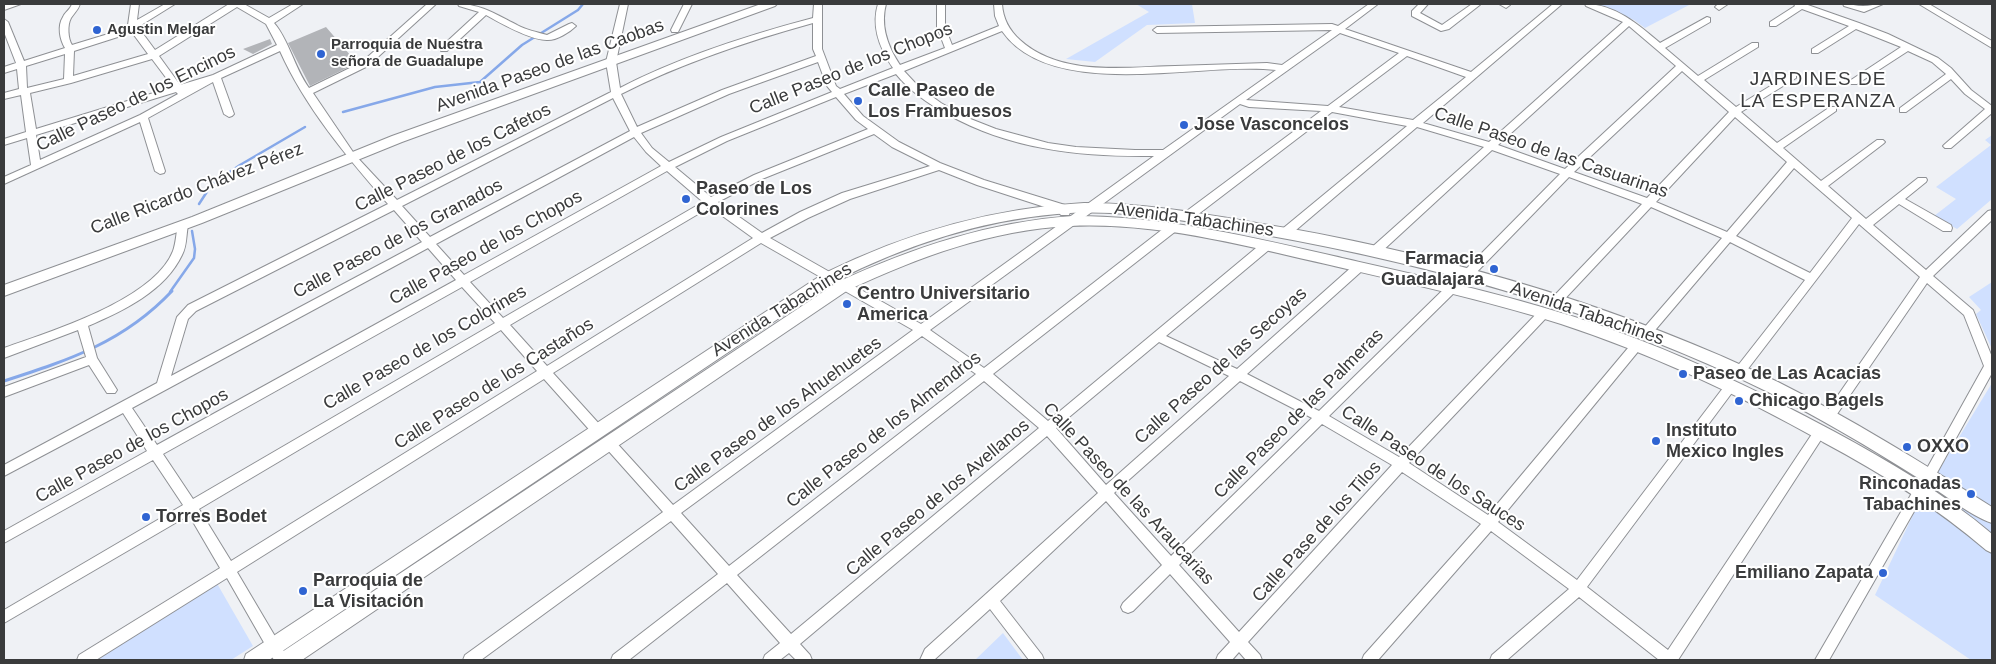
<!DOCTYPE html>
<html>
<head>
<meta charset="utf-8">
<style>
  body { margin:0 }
  #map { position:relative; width:1996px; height:664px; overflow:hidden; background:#eff1f5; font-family:Arial,sans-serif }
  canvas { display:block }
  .frame { position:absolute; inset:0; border:5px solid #3a3b3c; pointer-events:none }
</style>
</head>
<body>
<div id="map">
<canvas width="1996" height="664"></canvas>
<div class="frame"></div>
</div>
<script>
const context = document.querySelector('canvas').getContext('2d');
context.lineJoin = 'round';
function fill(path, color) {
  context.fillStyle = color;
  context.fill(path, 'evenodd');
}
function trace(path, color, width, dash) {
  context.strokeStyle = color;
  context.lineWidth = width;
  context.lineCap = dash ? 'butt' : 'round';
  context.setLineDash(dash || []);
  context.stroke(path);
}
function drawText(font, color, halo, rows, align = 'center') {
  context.font = font + ' Arial,sans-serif';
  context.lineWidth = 4;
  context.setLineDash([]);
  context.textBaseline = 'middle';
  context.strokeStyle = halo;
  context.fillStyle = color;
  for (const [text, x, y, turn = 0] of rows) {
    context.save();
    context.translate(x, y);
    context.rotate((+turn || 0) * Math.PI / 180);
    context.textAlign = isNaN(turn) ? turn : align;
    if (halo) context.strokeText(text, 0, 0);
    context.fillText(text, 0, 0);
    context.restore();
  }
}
const green = new Path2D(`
  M1136,4H1192L1195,23L1147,25L1095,62L1066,59L1149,12Z
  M1595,4H1691L1645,28L1634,20Z
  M1992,135V199L1957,229L1934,216L1956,199L1936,187L1991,145L1985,140Z
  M1992,282V349L1976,314L1981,310L1969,297Z
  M1992,383V510L1936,475Z
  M1888,461L1915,478L1927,481L1992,521V541L1961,515L1886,463Z
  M1921,498L1972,535L1992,552V660H1971L1875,595Z
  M215,580L253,646L231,660H87Z
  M1003,633L1023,660H975Z`);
const streamFar1 = new Path2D(`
  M343,112L435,87L480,82L522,45L578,10L583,4
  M199,204L212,184L240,165L305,127
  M170,292L194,258L195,249L192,231`);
const stream = new Path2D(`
  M4,381C69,360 124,342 172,291`);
const building = new Path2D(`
  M326,27L357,63L310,86L288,43Z
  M270,39L272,44L253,54L243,49Z`);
const street = new Path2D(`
  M4,4H21L4,10Z
  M72,4H80C78,10 75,12 71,18C67,25 68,39 72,45L118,31L128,25L131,4H139L137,20L165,4H175L138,27L155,50L229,4H244L269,18L293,4H303L274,23C289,40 294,67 309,88L362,62L427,4H436L368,66L313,93L355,155L397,200L611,92L606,62L620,4H628L616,62L620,88C679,57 749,35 813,18L814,4H822V49L836,86L840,89L893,68C880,49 871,27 878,4H886C880,26 888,47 900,65L945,48L937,27V4H945V27L952,45L999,26L995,16L994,4H1002C1003,19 1009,30 1020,40C1061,77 1124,67 1175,66C1206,65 1236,64 1267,63L1282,65L1332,30L1157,33L1153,30L1157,27L1332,24L1338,26L1369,4H1378L1345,29L1471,72L1553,4H1562L1423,123L1489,142L1623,22L1586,6L1585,4C1615,4 1639,25 1660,43L1707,17L1710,18V22L1665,48L1698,76L1752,43H1758V47L1704,80L1736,107L1790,74H1796V78L1741,112L1777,143L1830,107H1836V111L1783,148L1821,181L1877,140H1883L1885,142L1883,144L1828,186L1866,219L1918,178H1926L1927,180L1926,182L1905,199L1951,225L1952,228L1951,231H1943L1899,204L1873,225L1926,270L1988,211L1992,210V220L1933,276L1973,310L1992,357V373L1933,480L1929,481L1925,480L1923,476L1925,472L1984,366L1964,315L1927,283L1833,420L1829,422L1825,420L1823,417L1825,414L1920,277L1859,224L1744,374H1736L1734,371L1736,368L1805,280L1730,242L1651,335H1643L1641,332L1643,329L1722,238L1651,207L1560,304H1552L1551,301L1552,298L1642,204L1569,177L1471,278H1463L1462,275L1463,272L1560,174L1492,150L1379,254H1371L1370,251L1371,248L1484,147L1417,127L1289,236H1281L1280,233L1281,230L1407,126L1332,112L1192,219H1184L1183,216L1184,213L1321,111L1249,107L1240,104L930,330L984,368L1168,225H1176L1177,228L1176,231L993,374L1048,421L1262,243L1266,242L1271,246L1270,249L1166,336L1237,369L1355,264H1363L1364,267L1363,270L1247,374L1319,411L1448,285H1456L1457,288L1456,291L1329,416L1399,457L1539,311H1547L1549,314L1547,317L1409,463L1488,515L1633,342H1641L1643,345L1641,348L1498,522L1577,580L1726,384H1734L1736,387L1734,390L1587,587L1668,650L1816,428L1820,427L1824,428L1826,432L1678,660H1659L1579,597L1507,660H1490L1492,655L1569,589L1491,531L1378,660H1362L1364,655L1481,524L1402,472L1248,642L1260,655L1262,660H1246L1239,652L1232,660H1216L1218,655L1230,642L1170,574L1133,611L1128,613L1123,611L1121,607L1123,603L1162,565L1106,501L1000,601L1042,655L1044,660H1029L990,609L934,660H920L925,649L1098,493L1047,436L800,644L810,655L812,660H796L789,653L780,660H763L765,655L780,643L727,583L629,660H611L613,655L718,574L671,521L481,660H463L465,655L663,512L605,447L603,443L605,439L609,438L613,439L673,505L913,330L761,243L553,373L602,427L604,431L602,435L598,436L594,435L544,379L237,572L289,660H274L227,578L96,660H77L79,655L220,568L189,515L4,623V610L183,505L153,460L4,543V531L147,451L123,413L4,476V465L157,383L177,317L188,305L388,204C347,157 305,107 280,51L221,78L234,114L232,116L229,117L224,114L213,82L148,118L165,171L164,173L160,174L155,171L140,122L4,184V177L31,165L27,138L4,145V139L26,132L21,95L4,99V93L19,89L17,69L4,73V67L16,63L4,32V19L8,22L24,61L65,48C60,40 57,26 63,17C65,12 70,10 72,4ZM237,7L266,24L277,45L213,75L180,85L159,56ZM813,23V49L816,56L722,90L637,127L621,94C682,63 748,41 813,23ZM1629,26L1676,66L1565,169L1498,145ZM131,31L148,54L73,76L74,51L124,35ZM1002,31C1052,103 1201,61 1276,70L1163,150H1135L1076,147L1048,143L996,129L968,118L941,103L919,87L904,71ZM1340,33L1399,53L1328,106L1246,100ZM65,54L64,79L27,88L26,66ZM1407,56L1466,77L1413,120L1339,107ZM152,59L173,87L36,129L30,93L71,83ZM818,62L827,86L832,92L721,137L669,162L652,148L641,133L729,94ZM1682,71L1729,112L1647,198L1574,172ZM896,74C910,91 927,103 947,114C1011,150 1082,157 1154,156L921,324L770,238L808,218L850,199L939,170L977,185L1057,211L1061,215H1069L1070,212L1065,205L984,180L940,163L899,142L863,116L844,94ZM176,92L178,94L140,115L40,160L36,135ZM836,97L856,120L868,129L754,175L711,197L675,167L727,141ZM613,98L630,131L430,237L402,206ZM1735,117L1787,162L1727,232L1656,202ZM874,134L892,147L930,166L842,193L800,212L762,233L718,202L762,179ZM634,137L646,152L661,166L464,275L436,244ZM1794,168L1852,218L1810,273L1736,236ZM667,171L703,202L503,318L470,282ZM710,207L753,238L547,366L510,325ZM394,210L422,242L171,376L188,319L196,311ZM428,248L456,280L157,445L132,408ZM462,287L495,323L193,499L163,454ZM501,330L537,371L231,561L199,509ZM922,336L976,374L729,566L681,513ZM1159,342L1229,376L1106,485L1056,428ZM984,381L1039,428L791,634L737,575ZM1240,381L1312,418L1171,556L1114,493ZM1322,424L1392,465L1239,632L1179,565Z
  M458,4C481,4 497,15 517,25C526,30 537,32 547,35L569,24L572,23L576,26C570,32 557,40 548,40C532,41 500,23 486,15L447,51H441V47L479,12L459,6Z
  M684,4H692L678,32H672L671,30Z
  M1419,4H1428L1420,13L1442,25L1472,4H1481L1449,29L1441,31L1412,16V11Z
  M1499,4H1509L1510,5L1506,8Z
  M1718,4H1728L1719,10L1715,7Z
  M1794,4H1805L1859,23L1888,34L1938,58L1951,68L1971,90L1992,106V113L1951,148H1945L1943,146L1945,144L1985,109L1965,94L1951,79L1906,112H1900V108L1946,74L1932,62L1908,51L1857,84H1851V80L1901,47L1856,29L1818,53H1812V49L1849,26L1802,9L1776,26H1770V22L1795,6Z
  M1843,4C1850,4 1857,6 1863,6C1869,6 1876,4 1883,4L1864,12L1844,6Z
  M1919,4H1929L1992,41V48Z
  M183,221L188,225C186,235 187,246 182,255C165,291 123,311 88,326L97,358L117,390L115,393H107L89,365L4,397V387L86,357L78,330L4,358V348C49,332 154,300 173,251C176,243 176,234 178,225Z
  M1920,485L1924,486L1926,490L1924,494L1829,660H1815L1916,486Z`);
const secondary = new Path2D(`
  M761,4H777L775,6L402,142L202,223L4,296V285L192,217L392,136Z
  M1084,203C1153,203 1219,217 1287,228C1455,258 1624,308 1778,382C1852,419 1922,463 1992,507V523C1970,516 1940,491 1918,478C1869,447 1820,418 1768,392C1608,313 1435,265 1260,234C1193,222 1125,208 1057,214C977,221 904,246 833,282L269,660H244L246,654L823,274C906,233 991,208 1084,203Z
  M1073,216C1165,216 1252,237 1342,258C1430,278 1519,297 1605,327C1684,355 1761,392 1835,432C1890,462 1945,494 1992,534V553L1986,550C1936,507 1881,473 1823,442C1740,395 1652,354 1561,324C1485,300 1407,283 1330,265C1245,246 1158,222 1070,226C991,230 919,257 848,290L302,660H277L279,654L838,282C914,247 989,222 1073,216Z`);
const markers = [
  [97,30,5,"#2f64d2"],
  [321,54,5,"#2f64d2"],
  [858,101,5,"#2f64d2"],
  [1184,125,5,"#2f64d2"],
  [686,199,5,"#2f64d2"],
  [1494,269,5,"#2f64d2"],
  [847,304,5,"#2f64d2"],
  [1683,374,5,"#2f64d2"],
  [1739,401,5,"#2f64d2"],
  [1656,441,5,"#2f64d2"],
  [1907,447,5,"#2f64d2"],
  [1971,494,5,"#2f64d2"],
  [146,517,5,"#2f64d2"],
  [1883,573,5,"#2f64d2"],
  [303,591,5,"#2f64d2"]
];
const farPoinames = [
  ["Agustin Melgar",107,30],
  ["Parroquia de Nuestra",331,45],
  ["señora de Guadalupe",331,62]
];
const streetNames = [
  ["Avenida Paseo de las Caobas",550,66,-20],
  ["Calle Paseo de los Chopos",851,69,-22],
  ["Calle Paseo de los Encinos",136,99,-26],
  ["Calle Paseo de las Casuarinas",1551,153,19],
  ["Calle Paseo de los Cafetos",453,158,-27],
  ["Calle Ricardo Chávez Pérez",197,189,-21],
  ["Avenida Tabachines",1194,220,8],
  ["Calle Paseo de los Granados",398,239,-28],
  ["Calle Paseo de los Chopos",486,248,-29],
  ["Avenida Tabachines",782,310,-32],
  ["Avenida Tabachines",1587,314,19],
  ["Calle Paseo de los Colorines",425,348,-30],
  ["Calle Paseo de las Secoyas",1221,366,-42],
  ["Calle Paseo de los Castaños",494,384,-32],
  ["Calle Paseo de las Palmeras",1299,414,-45],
  ["Calle Paseo de los Ahuehuetes",778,415,-36],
  ["Calle Paseo de los Almendros",884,430,-38],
  ["Calle Paseo de los Chopos",132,446,-29],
  ["Calle Paseo de los Sauces",1433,469,33],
  ["Calle Paseo de las Araucarias",1128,494,47],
  ["Calle Paseo de los Avellanos",938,498,-40],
  ["Calle Pase de los Tilos",1317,532,-48]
];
const poiNames = [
  ["Calle Paseo de",868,91],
  ["Los Frambuesos",868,112],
  ["Jose Vasconcelos",1194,125],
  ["Paseo de Los",696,189],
  ["Colorines",696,210],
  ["Farmacia",1484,259,"right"],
  ["Guadalajara",1484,280,"right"],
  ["Centro Universitario",857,294],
  ["America",857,315],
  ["Paseo de Las Acacias",1693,374],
  ["Chicago Bagels",1749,401],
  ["Instituto",1666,431],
  ["Mexico Ingles",1666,452],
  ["OXXO",1917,447],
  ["Rinconadas",1961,484,"right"],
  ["Tabachines",1961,505,"right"],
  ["Torres Bodet",156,517],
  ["Emiliano Zapata",1873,573,"right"],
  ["Parroquia de",313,581],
  ["La Visitación",313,602]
];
const neighbourhoodNames = [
  ["JARDINES DE",1818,80],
  ["LA ESPERANZA",1818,102]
];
fill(green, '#d0e0ff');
trace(streamFar1, '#86a8e9', 2.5);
trace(stream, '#86a8e9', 3);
fill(building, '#b2b4b8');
trace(street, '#8e9094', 2);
trace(secondary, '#8e9094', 2);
fill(street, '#fff');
fill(secondary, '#fff');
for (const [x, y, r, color] of markers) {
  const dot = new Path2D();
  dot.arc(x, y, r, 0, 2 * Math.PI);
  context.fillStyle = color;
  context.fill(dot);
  trace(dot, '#fff', 2);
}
drawText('bold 15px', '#3a3b3c', '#fff', farPoinames, 'left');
drawText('18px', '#3a3b3c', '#fff', streetNames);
drawText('bold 18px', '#3a3b3c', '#fff', poiNames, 'left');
context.letterSpacing = '1px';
drawText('19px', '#3a3b3c', '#fff', neighbourhoodNames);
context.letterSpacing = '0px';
</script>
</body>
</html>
